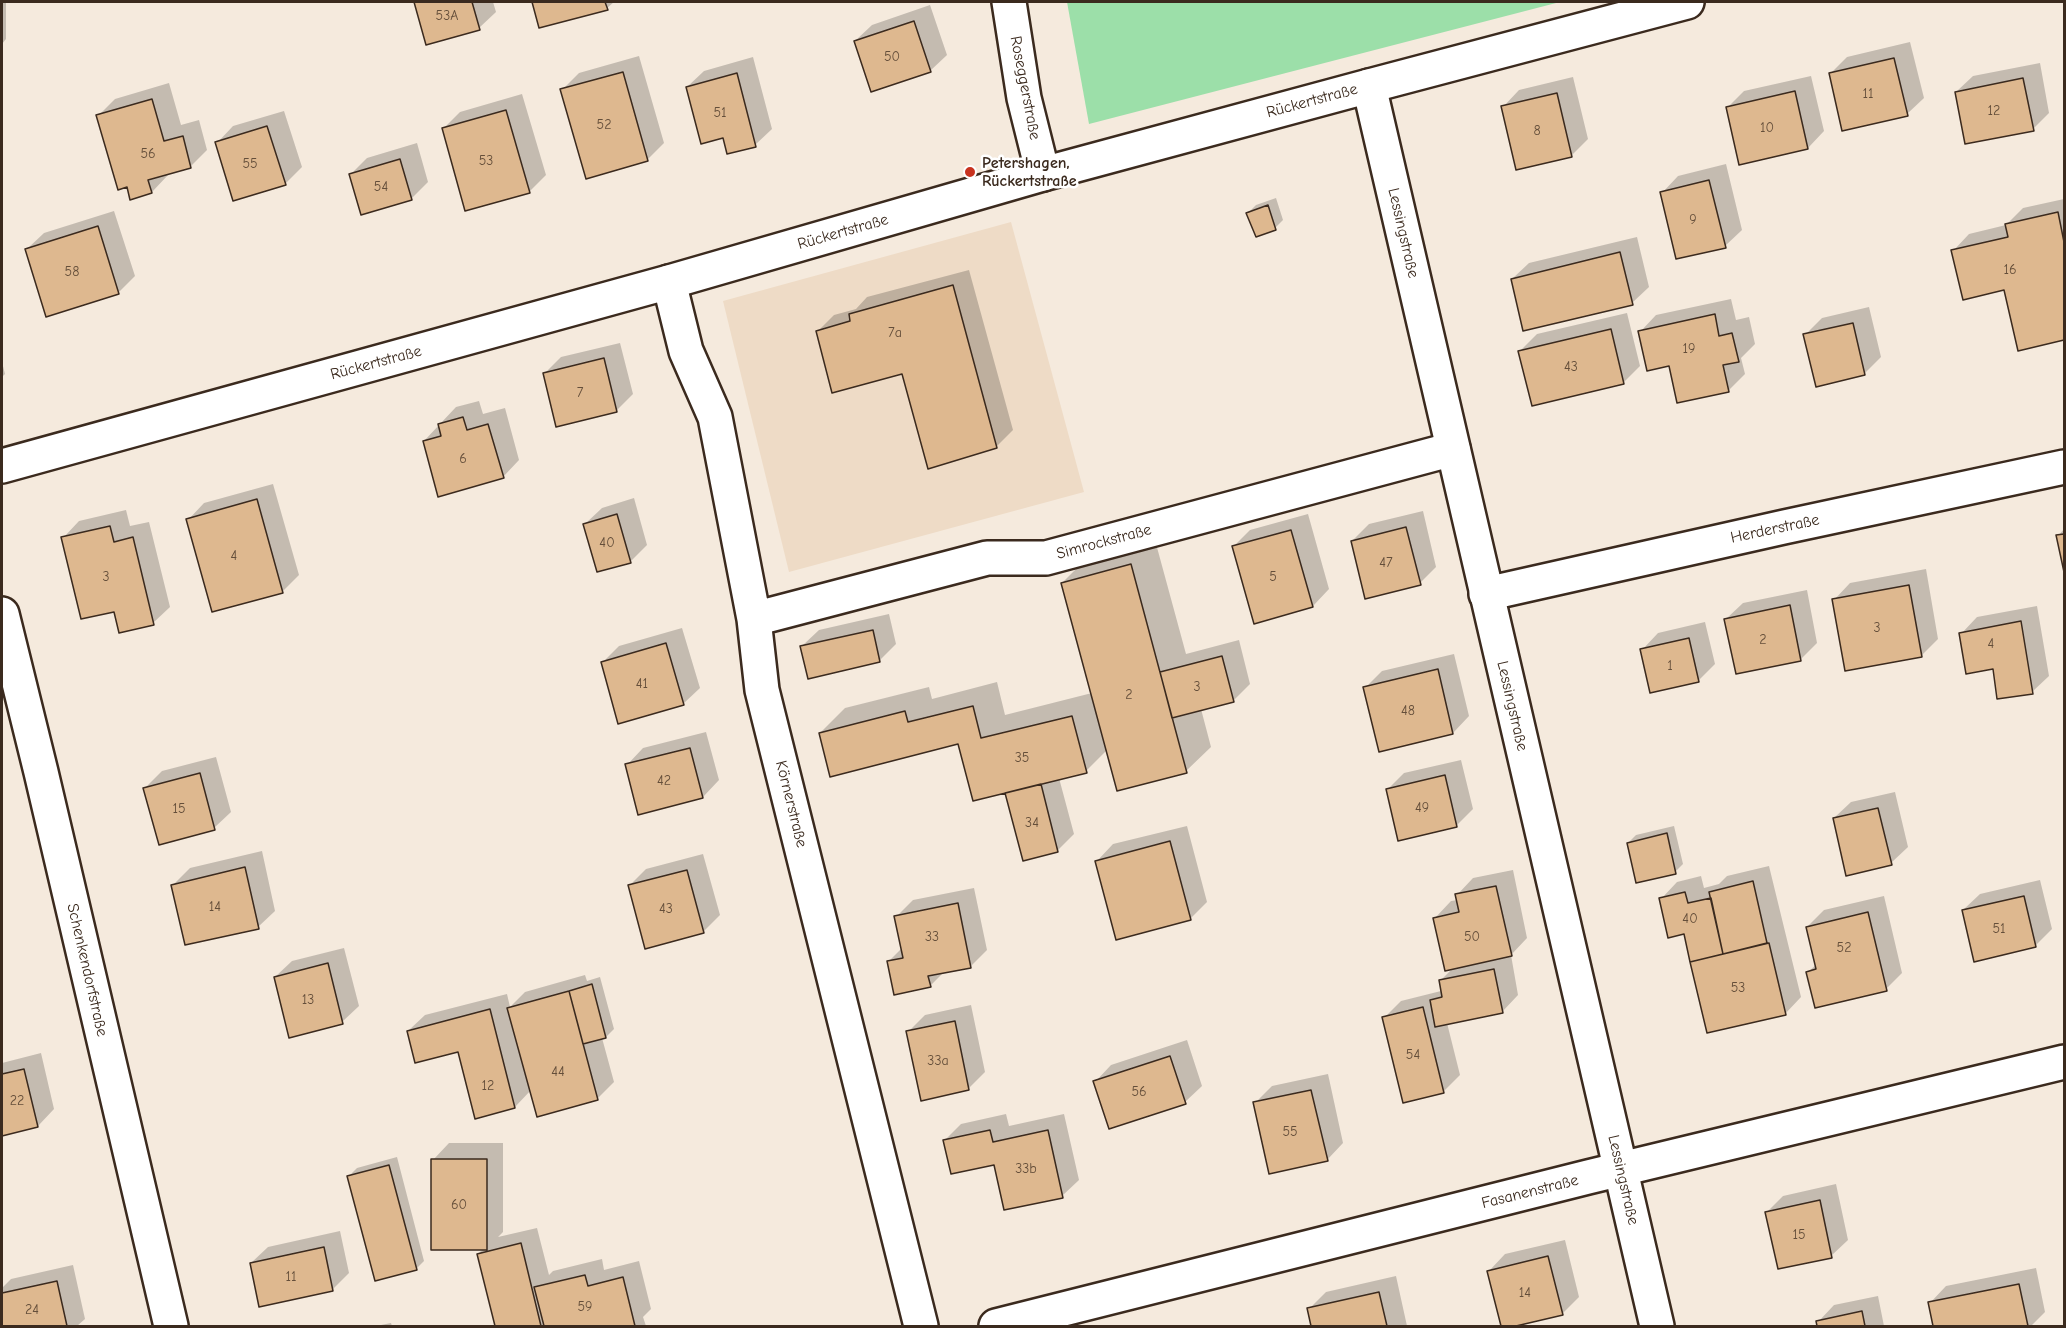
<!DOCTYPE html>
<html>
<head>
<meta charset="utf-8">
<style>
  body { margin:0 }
  #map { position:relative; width:2066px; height:1328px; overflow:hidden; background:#f5eadd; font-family:"Comic Neue",sans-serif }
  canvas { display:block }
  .frame { position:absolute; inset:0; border:3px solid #3b2a1e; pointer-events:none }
</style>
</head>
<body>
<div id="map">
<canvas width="2066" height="1328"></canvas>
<div class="frame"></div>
</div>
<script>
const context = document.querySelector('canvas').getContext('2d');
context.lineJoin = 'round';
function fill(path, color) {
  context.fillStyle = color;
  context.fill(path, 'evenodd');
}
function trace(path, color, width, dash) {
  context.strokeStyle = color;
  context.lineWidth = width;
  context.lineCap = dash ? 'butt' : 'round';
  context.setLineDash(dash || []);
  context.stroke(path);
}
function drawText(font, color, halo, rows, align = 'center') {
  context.font = font + ' "Comic Neue",sans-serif';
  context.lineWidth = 5;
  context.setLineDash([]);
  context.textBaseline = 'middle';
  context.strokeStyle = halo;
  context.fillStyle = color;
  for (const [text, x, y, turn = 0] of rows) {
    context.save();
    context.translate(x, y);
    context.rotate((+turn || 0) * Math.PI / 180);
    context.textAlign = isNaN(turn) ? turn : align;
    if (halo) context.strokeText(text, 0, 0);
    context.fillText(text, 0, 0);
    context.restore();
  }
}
const built = new Path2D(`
  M1011,222L1084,492L789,572L723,301Z`);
const green = new Path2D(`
  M1067,2H1560L1089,124Z`);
const shadow = new Path2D(`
  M2,2H6V39L2,44Z
  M416,2H493L496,12L479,28L427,43Z
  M534,2H614L607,8L540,26Z
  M930,5L947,55L930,71L855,41L872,25Z
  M1910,42L1924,98L1907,114L1830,74L1847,57Z
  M639,56L664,143L647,160L562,90L579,73Z
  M753,57L772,129L755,145L724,137L687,87L704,71Z
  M2040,63L2049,113L2033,129L1956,92L1973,76Z
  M1811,76L1824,131L1808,148L1728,107L1744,91Z
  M1573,77L1588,139L1572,155L1503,107L1519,90Z
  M169,83L181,125L199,120L207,150L191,166L167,173L168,175L152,192L128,185L98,116L115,99Z
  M522,94L546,175L529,192L443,129L460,112Z
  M284,111L302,167L285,184L217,143L233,126Z
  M417,143L428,182L411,199L351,174L367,158Z
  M1726,164L1742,230L1725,246L1662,193L1678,176Z
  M1276,198L1283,220L1275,228L1248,213L1256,205Z
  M2064,199V338L2019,349L2006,289L1953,251L1969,234L2006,225L2023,208Z
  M114,211L135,276L118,293L27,249L44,233Z
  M1637,237L1649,287L1632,303L1512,279L1529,263Z
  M969,270L1013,430L996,447L903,373L817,332L834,315L856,309L867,297Z
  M1731,299L1736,320L1749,317L1755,344L1741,358L1745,374L1728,391L1670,364L1640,332L1656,315Z
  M1869,307L1881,357L1864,374L1805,335L1822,318Z
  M1627,313L1640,366L1623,383L1520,351L1537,334Z
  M620,343L633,394L616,411L544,374L561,357Z
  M2,362L5,374L2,377Z
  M479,401L483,414L505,408L519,460L503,477L424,441L456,407Z
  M273,484L299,575L282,592L188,520L204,503Z
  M634,498L647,545L631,561L598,570L585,524L602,508Z
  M126,510L130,526L149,522L170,607L153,623L115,610L63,538L79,521Z
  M1423,511L1436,567L1420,583L1352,541L1369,524Z
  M1308,514L1329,589L1313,606L1233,547L1250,530Z
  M2064,529V565L2058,536Z
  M1155,540L1186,654L1239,640L1250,684L1234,700L1201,709L1211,747L1186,771L1107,750L1086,771L1059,778L1074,834L1057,851L1007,791L959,742L820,733L845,708L929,687L932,699L997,682L1005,715L1092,693L1062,583L1087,558Z
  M1926,569L1938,639L1921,656L1834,600L1850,583Z
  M1807,590L1817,643L1801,659L1726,619L1743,603Z
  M2037,606L2049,676L2032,692L1995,668L1961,634L1977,617Z
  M889,614L896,644L879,661L802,646L819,630Z
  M1705,622L1715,664L1698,681L1642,650L1658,633Z
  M682,628L700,688L683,704L602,663L619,646Z
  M1454,654L1469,716L1453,733L1365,688L1382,671Z
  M706,732L719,780L703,797L639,814L627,765L643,748Z
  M216,757L231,812L214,828L145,788L162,771Z
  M1461,760L1473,809L1456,826L1388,789L1404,773Z
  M1895,792L1908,847L1891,863L1834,818L1851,802Z
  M1187,826L1207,902L1190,919L1097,861L1113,844Z
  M1674,826L1683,864L1675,872L1628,843L1636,835Z
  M262,851L275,911L258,927L173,885L190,868Z
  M703,854L720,915L703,932L629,886L646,869Z
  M1769,866L1801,997L1785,1014L1708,1031L1685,933L1661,899L1677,882L1701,876L1704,888L1719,884L1727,876Z
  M1513,870L1527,938L1511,955L1518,995L1502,1012L1447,1023L1460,1075L1443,1092L1384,1018L1401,1001L1441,991L1442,989L1440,981L1454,967L1435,918L1451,901L1458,900L1457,895L1473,878Z
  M2040,880L2052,929L2035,946L1963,910L1980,894Z
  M974,888L987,950L970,967L944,972L930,986L889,961L902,948L896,917L913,900Z
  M1884,896L1902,973L1886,989L1808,972L1817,964L1807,927L1824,910Z
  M344,948L359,1006L342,1022L275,977L292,961Z
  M585,975L587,981L600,977L614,1029L606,1037L602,1038L614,1082L597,1099L531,1090L515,1107L459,1050L408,1031L425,1015L507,994L510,1007L525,992Z
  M971,1005L985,1072L968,1089L908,1032L925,1015Z
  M1187,1040L1202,1086L1185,1102L1095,1082L1111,1065Z
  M41,1053L54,1109L38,1126L2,1135V1063Z
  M1328,1074L1343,1143L1327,1160L1255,1103L1272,1086Z
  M1006,1114L1009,1126L1064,1114L1079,1180L1062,1196L945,1140L961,1124Z
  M449,1143H503V1232L498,1237L537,1228L549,1275L553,1271L602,1259L604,1270L639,1261L651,1309L643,1317L646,1326H496L478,1254L484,1248L433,1160Z
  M397,1157L424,1261L416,1269L349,1176L357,1168Z
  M1836,1184L1848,1240L1831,1256L1767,1212L1783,1196Z
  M340,1231L349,1273L333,1289L251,1263L268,1247Z
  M1565,1240L1579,1297L1562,1314L1510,1326H1502L1489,1271L1505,1254Z
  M73,1265L85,1319L77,1326H2V1288L11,1279Z
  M2036,1268L2045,1312L2031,1326H1935L1930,1303L1946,1286Z
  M1396,1276L1407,1326H1313L1309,1309L1326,1292Z
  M1878,1296L1884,1326H1819L1818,1322L1834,1305Z
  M391,1323L392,1326H376Z`);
const building = new Path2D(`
  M414,2H472L480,30L426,45Z
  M532,2H605L608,10L539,28Z
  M914,21L931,72L871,92L854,41Z
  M1894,58L1908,116L1842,131L1829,73Z
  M623,72L648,161L586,179L560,89Z
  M737,73L756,147L727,154L723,138L701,144L686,87Z
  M2023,78L2034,131L1965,144L1955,92Z
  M1795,91L1808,149L1739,165L1726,107Z
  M1557,93L1572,157L1516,170L1501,106Z
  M152,99L164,141L183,136L191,168L148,180L152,193L130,200L127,187L118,190L96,115Z
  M506,110L530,193L465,211L442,128Z
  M267,126L286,185L233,201L215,142Z
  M400,159L412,200L361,215L349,174Z
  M1709,180L1726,248L1676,259L1660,192Z
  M1268,205L1276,230L1256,237L1246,213Z
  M2058,212L2064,242V340L2018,351L2004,290L1963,300L1951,250L2008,237L2005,224Z
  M98,226L119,294L46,317L25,249Z
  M1620,252L1633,305L1523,331L1511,279Z
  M953,285L997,448L928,469L902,374L832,393L816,331L850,321L849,314Z
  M1715,314L1719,336L1732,333L1739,362L1723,365L1729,392L1677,403L1669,366L1647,371L1638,331Z
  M1853,323L1865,375L1816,387L1803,334Z
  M1611,329L1624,384L1532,406L1518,351Z
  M604,358L617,412L556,427L543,373Z
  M463,417L467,430L488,424L504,478L438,497L423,441L441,436L438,424Z
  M257,499L283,593L212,612L186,519Z
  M617,514L631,563L597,572L583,524Z
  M110,526L114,542L133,537L154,625L119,633L114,612L81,619L61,537Z
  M1406,527L1421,585L1365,599L1351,541Z
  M1291,530L1313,607L1254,624L1232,546Z
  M2064,534V572L2056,535Z
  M1131,564L1187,773L1117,791L1061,583Z
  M1909,585L1922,657L1845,671L1832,599Z
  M1790,605L1801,661L1736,674L1724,619Z
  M2021,621L2033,694L1997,699L1993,669L1966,674L1959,633Z
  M873,630L880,662L808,679L800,646Z
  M1689,638L1699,682L1650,693L1640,649Z
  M666,643L684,705L618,724L601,662Z
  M1222,656L1234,702L1172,718L1160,672Z
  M1438,669L1453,734L1379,752L1363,687Z
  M973,706L981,738L1072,716L1087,773L973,801L958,744L830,777L819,733L905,711L908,722Z
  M690,748L703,798L638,815L625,764Z
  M200,773L215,830L159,845L143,788Z
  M1445,775L1457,827L1398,841L1386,789Z
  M1041,784L1058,852L1023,861L1005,793Z
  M1878,808L1892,865L1846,876L1833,818Z
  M1667,833L1676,874L1636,883L1627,843Z
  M1170,841L1191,920L1116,940L1095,861Z
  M245,867L259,929L185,945L171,885Z
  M687,870L704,933L645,949L628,885Z
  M1753,881L1767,943L1723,954L1709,892Z
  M1496,886L1512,956L1445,971L1433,918L1459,912L1455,894Z
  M1685,892L1688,903L1711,898L1723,954L1690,962L1684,934L1668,938L1659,898Z
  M2024,896L2036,947L1974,962L1962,910Z
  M958,903L971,968L928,976L931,987L894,995L887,961L903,958L894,916Z
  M1868,912L1887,991L1815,1008L1806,972L1816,969L1806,927Z
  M1769,943L1786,1015L1707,1033L1690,962Z
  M328,963L343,1024L289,1038L274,977Z
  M1494,969L1503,1013L1435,1027L1430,1000L1442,997L1439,980Z
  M592,984L606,1038L583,1044L569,991Z
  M569,991L598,1100L537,1117L507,1008Z
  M1423,1007L1444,1093L1403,1103L1382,1017Z
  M490,1009L515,1108L475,1119L458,1052L415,1063L407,1031Z
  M955,1021L969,1090L921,1101L906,1031Z
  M1170,1056L1186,1104L1109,1129L1093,1081Z
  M24,1069L38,1127L2,1136V1074Z
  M1311,1090L1328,1161L1269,1174L1253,1102Z
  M990,1130L993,1142L1048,1130L1063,1198L1004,1210L994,1165L951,1174L943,1140Z
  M431,1159H487V1250H431Z
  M389,1165L417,1270L375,1281L347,1176Z
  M1820,1200L1832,1258L1778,1269L1765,1212Z
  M521,1243L541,1326H495L477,1254Z
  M324,1247L333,1291L259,1307L250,1263Z
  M1548,1256L1563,1315L1516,1326H1501L1487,1271Z
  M585,1275L588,1286L623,1277L635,1326H544L534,1287Z
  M57,1281L67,1326H2V1293Z
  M2019,1284L2028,1326H1933L1928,1302Z
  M1379,1292L1387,1326H1311L1307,1308Z
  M1862,1311L1865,1326H1817L1816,1321Z`);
const street = new Path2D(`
  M1009,2L1024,98L1043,174
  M1369,86L1687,2
  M669,282L686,351L715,417L754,619L762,690L921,1326
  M1486,594L1784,527L2064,467
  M2,614L41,772L171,1326
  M754,619L987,558H1046L1453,449
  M996,1326L1588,1177L2064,1062`);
const secondary = new Path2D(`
  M2,466L669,282L1043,174L1369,86L1657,1326`);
const markers = [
  [970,172,6,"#c8321e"]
];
const numberNames = [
  ["53A",447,16],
  ["50",892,57],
  ["11",1868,94],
  ["12",1994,111],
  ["51",720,113],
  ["52",604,125],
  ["10",1767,128],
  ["8",1537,131],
  ["56",148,154],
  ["53",486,161],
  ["55",250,164],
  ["54",381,187],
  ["9",1693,220],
  ["16",2010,270],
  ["58",72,272],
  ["7a",895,333],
  ["19",1689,349],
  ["43",1571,367],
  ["7",580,393],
  ["6",463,459],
  ["40",607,543],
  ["4",234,556],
  ["47",1386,563],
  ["3",106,577],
  ["5",1273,577],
  ["3",1877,628],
  ["2",1763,640],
  ["4",1991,644],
  ["1",1670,666],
  ["41",642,684],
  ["3",1197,687],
  ["2",1129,695],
  ["48",1408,711],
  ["35",1022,758],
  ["42",664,781],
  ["49",1422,808],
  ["15",179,809],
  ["34",1032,823],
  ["14",215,907],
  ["43",666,909],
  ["40",1690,919],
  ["51",1999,929],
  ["33",932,937],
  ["50",1472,937],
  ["52",1844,948],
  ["53",1738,988],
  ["13",308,1000],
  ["54",1413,1055],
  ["33a",938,1061],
  ["44",558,1072],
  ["12",488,1086],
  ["56",1139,1092],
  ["22",17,1101],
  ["55",1290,1132],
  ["33b",1026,1169],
  ["60",459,1205],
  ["15",1799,1235],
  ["11",291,1277],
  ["14",1525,1293],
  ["59",585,1307],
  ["24",32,1310]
];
const streetNames = [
  ["Roseggerstraße",1025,88,79],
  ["Rückertstraße",1312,101,-15],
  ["Rückertstraße",843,232,-16],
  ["Lessingstraße",1403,233,77],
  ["Rückertstraße",376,363,-15],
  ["Herderstraße",1775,529,-12],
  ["Simrockstraße",1104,542,-15],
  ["Lessingstraße",1512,706,77],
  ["Körnerstraße",791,804,76],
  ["Schenkendorfstraße",87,970,77],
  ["Lessingstraße",1623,1180,77],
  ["Fasanenstraße",1530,1192,-14]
];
const poiNames = [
  ["Petershagen,",982,163],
  ["Rückertstraße",982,181]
];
fill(built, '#eedbc6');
fill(green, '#9cdfa9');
fill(shadow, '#0003');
fill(building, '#deb88f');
trace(building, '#3b2a1e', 1.5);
trace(street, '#3b2a1e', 38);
trace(secondary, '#3b2a1e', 38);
trace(street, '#fff', 33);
trace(secondary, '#fff', 33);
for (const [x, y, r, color] of markers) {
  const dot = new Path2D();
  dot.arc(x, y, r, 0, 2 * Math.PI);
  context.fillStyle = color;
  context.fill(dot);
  trace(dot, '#fff', 2);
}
drawText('14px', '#644e3a', null, numberNames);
drawText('16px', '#3b2a1e', '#fff', streetNames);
drawText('bold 16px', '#3b2a1e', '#fff', poiNames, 'left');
</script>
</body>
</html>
